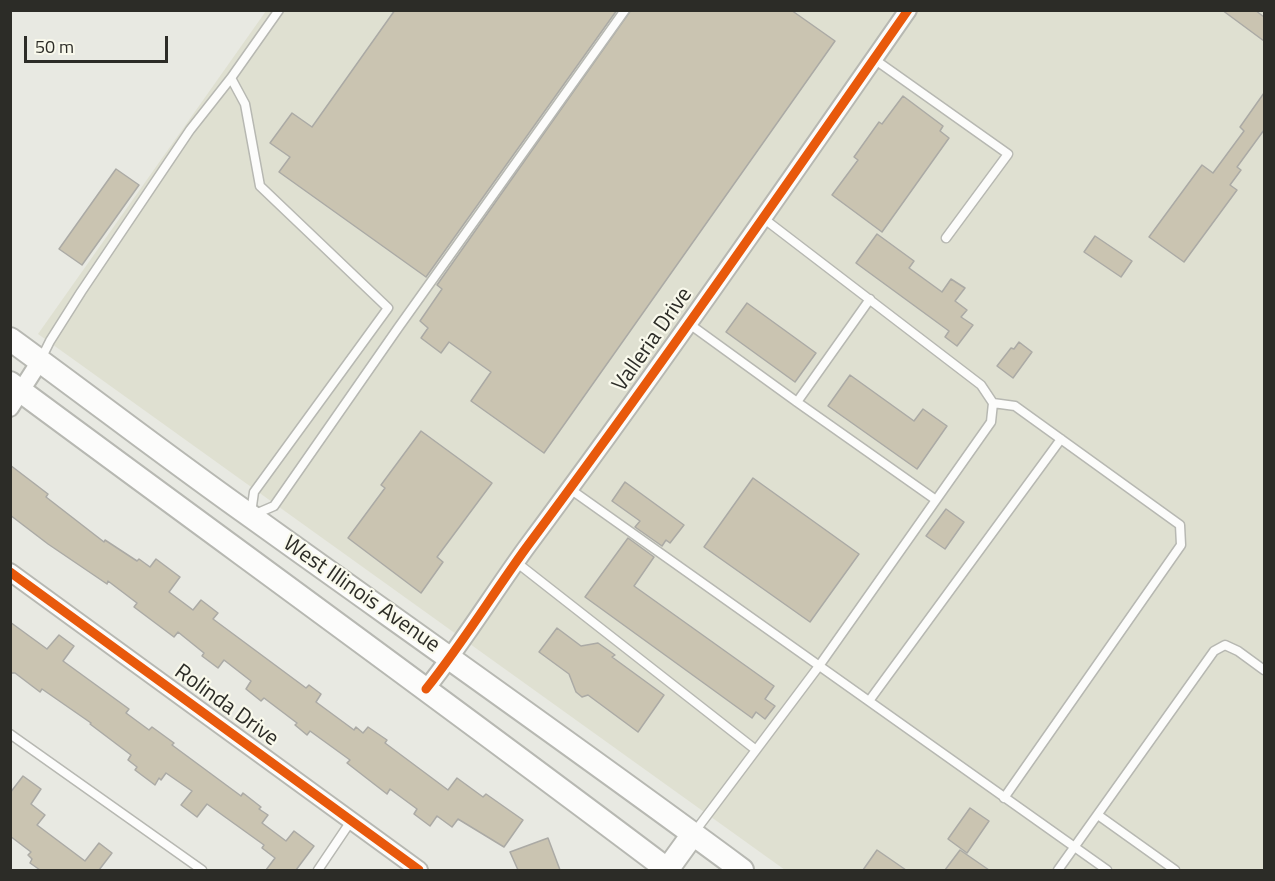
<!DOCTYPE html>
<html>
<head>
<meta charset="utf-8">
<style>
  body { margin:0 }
  #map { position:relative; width:1275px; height:881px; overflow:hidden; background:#e8e9e2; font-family:"Titillium Web",sans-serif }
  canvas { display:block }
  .frame { position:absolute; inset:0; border:12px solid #2c2c27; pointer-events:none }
  .scale { position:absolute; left:24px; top:36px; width:144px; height:27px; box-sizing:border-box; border:3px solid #2c2c27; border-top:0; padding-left:8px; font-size:18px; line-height:21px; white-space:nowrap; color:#2c2c27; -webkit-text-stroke:4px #f9f9ec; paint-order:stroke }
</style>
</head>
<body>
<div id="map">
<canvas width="1275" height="881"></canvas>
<div class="frame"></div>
<div class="scale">50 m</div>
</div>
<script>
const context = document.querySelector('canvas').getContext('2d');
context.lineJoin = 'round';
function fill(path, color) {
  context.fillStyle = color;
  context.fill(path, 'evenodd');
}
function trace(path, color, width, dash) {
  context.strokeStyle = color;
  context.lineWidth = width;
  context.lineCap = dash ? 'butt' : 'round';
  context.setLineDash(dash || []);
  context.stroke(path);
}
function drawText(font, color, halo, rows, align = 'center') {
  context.font = font + ' "Titillium Web",sans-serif';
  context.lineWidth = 4.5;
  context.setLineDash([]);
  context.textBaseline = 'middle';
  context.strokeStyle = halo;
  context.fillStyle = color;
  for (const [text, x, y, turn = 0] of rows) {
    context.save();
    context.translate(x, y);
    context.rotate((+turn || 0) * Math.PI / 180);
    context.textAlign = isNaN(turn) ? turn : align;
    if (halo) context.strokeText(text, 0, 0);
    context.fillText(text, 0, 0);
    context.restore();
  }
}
const built = new Path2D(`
  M266,11H1264V870H785L38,334Z`);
const building = new Path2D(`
  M395,10H617L426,277L279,172L290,157L270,143L292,113L312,127Z
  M631,10H791L835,41L544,453L471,401L491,372L449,342L441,353L421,338L428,328L420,321L442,289L437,285Z
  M1222,10H1255L1264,17V41Z
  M1264,93V130L1237,167L1241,170L1230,185L1237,190L1184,262L1149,237L1202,165L1213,173L1244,131L1240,127Z
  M903,96L943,126L940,131L949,138L882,232L832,195L858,160L854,157L879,122L882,124Z
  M116,169L139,185L82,265L59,249Z
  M877,234L914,261L909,268L942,292L951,279L965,288L955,301L967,310L961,317L973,325L957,346L945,337L949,331L856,263Z
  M1095,236L1132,261L1121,277L1084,252Z
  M747,303L816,353L795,382L726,332Z
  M1019,342L1032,352L1013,378L997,366L1011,348L1014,349Z
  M850,375L914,421L923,409L947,426L917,469L828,406Z
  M421,431L492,483L437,557L443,562L421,593L348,538L385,488L381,485Z
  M10,465L48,494L46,497L104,542L105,540L137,561L139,559L150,567L156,559L180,577L169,592L193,610L201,600L218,613L213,619L306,688L309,685L321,694L316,702L354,730L356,727L363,733L368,727L387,740L385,743L448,790L457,778L483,797L486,794L523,820L504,847L458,819L452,827L437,816L430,826L414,814L417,809L390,789L387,794L347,763L350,760L310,731L307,735L295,725L297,723L264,698L261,701L246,689L251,681L224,660L218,668L202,656L204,653L178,632L174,637L134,607L137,603L108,581L107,584L48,544L10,515Z
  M753,478L859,554L810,622L704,547Z
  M625,482L684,525L670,543L666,540L662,546L635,527L640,521L612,501Z
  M946,509L964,522L945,549L926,536Z
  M628,538L654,557L634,586L774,686L765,699L775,706L765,719L756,712L752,718L585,597Z
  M10,622L47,649L59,635L74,646L63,661L129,709L126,713L149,730L152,727L174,743L172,745L241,796L243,793L261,807L259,809L268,815L262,823L286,841L294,831L314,846L296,870H266L275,858L262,848L264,845L207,804L197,817L181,805L192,791L166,773L161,780L159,778L155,785L135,770L137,767L128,760L131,755L90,724L91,723L42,689L40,692L15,673H10Z
  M557,628L581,646L598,643L615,655L612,657L664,695L638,732L588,695L582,697L576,692L569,674L539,652Z
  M23,776L41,789L31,804L45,815L37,825L85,861L99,843L112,853L99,870H40L30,863L32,859L28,855L31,852L10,836V793Z
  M970,808L989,821L967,853L948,839Z
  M548,838L560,870H518L510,852Z
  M877,850L906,870H863Z
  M960,850L989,870H945Z`);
const lane = new Path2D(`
  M874,59L1008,154L946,238
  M231,78L279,10
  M688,323L797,402L936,500
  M41,359L50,341L81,292L190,130L231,78L245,104L260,186L388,308L254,492L251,513
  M797,402L870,299
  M993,403L1015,406L1180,525L1181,545L1004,798
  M570,489L1107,870
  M253,515L274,506L398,328L625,10
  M516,562L756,750
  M869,701L1061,439
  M10,734L202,870
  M1098,815L1175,870
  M693,834L819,666L991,422L993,403L981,385L763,218
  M318,870L351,821
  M1058,870L1214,651L1225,645L1238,651L1264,670`);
const street = new Path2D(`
  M10,408L40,361
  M10,572L419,870
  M426,689C462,644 492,595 526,548C657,372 782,191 908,10`);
const secondary = new Path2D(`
  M10,339C91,398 170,459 252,517C415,634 580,750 742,870
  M10,383C230,546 451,706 668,870
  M667,870L693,834`);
const cycleway = new Path2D(`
  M10,572L419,870
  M426,689C462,644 492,595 526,548C657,372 782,191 908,10`);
const streetNames = [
  ["Valleria Drive",653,340,-55],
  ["West Illinois Avenue",361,595,35],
  ["Rolinda Drive",226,706,36]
];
fill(built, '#dfe0d1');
fill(building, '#cac4b1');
trace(building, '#abaaa5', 1.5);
trace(lane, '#b7b8b2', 11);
trace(street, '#b7b8b2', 20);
trace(secondary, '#b7b8b2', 26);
trace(lane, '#fcfcfb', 8);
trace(street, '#fcfcfb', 16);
trace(secondary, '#fcfcfb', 22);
trace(cycleway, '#e8590c', 9);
drawText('22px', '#2c2c27', '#f9f9ec', streetNames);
</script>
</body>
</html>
